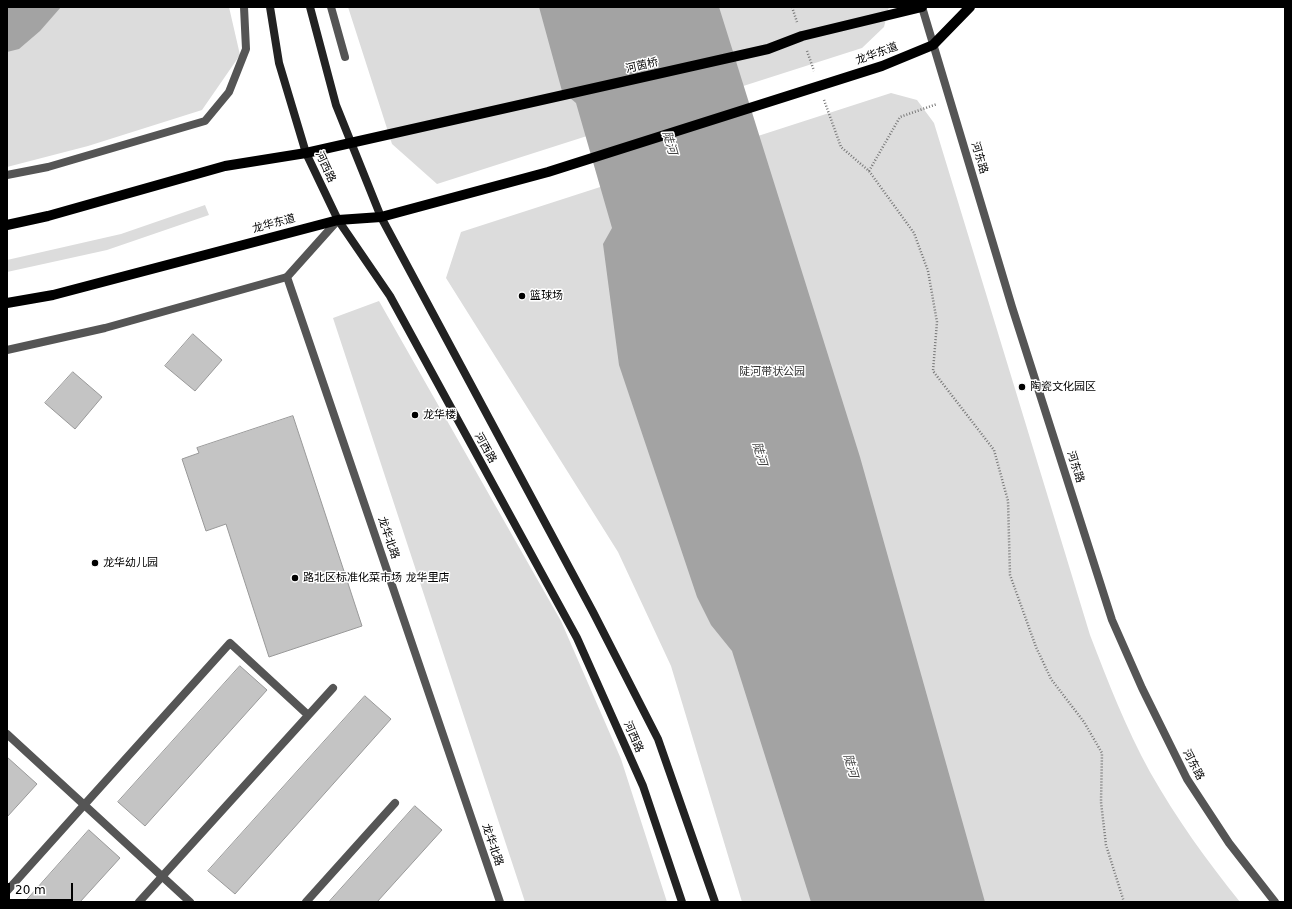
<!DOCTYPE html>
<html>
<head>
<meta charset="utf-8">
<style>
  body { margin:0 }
  #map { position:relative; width:1292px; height:909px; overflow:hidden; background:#fff; font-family:"DejaVu Sans",sans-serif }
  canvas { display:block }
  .frame { position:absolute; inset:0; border:8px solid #000; pointer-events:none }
  .scale { position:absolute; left:8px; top:883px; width:65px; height:18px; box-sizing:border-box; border:2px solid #000; border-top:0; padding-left:5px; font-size:12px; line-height:14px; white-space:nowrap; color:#000; -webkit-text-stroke:3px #fff; paint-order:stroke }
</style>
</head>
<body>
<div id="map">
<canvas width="1292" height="909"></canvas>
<div class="frame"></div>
<div class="scale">20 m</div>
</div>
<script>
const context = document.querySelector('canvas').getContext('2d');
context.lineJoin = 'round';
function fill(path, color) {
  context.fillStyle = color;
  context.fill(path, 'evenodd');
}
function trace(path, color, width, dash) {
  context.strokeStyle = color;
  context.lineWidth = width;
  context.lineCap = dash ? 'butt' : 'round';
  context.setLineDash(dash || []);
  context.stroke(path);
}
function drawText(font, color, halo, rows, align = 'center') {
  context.font = font + ' "DejaVu Sans","Noto Sans SC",sans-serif';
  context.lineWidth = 3;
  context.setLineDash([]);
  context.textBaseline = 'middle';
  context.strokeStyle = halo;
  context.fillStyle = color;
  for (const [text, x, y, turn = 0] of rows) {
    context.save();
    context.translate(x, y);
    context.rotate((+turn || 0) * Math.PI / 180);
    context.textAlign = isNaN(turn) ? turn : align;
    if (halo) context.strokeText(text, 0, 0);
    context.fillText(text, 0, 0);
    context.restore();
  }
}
const green = new Path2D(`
  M7,7H229L240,55L202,110L88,146L7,167Z
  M348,7H889L884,27L862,48L437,184L392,144Z
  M891,93L917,100L934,123L1090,635C1108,682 1126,728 1150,772C1176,818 1207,861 1240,902H742L671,666L618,552L446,278L461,232Z
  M205,205L209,215L107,250L7,272V260L121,234Z
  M379,301L561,621L621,759L667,902H525L333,318Z`);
const water = new Path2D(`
  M7,7H61L40,31L19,49L7,52Z
  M539,7H719L860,457L985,902H811L732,651L711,625L697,597L619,365L603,244L612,228L576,103L562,91Z`);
const building = new Path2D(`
  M193,334L222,360L195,391L165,366Z
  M73,372L102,397L75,429L45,403Z
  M293,416L362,626L269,657L226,524L206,531L182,459L199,453L197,448Z
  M240,666L267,690L145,826L118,802Z
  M365,696L391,719L235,894L208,871Z
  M7,757L37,784L7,817Z
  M415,806L442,830L377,902H329Z
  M89,830L120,858L80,902H25Z`);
const path = new Path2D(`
  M792,7L797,22
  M807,51L814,71
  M824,100L841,147L869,171L914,233L928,271L937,322L933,371L994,450L1008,501L1010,575L1036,647L1051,679L1084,722L1102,753L1101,802L1106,845L1124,902
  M869,171L900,117L937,104`);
const service = new Path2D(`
  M85,804L230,643L308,715
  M139,902L333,688
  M306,902L395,803`);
const minor = new Path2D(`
  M331,7L345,57
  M7,175L48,167L205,121L229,92L246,49L244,7
  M7,350L105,328L287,277
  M7,734L190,902
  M7,891L85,804`);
const tertiary = new Path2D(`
  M922,7L1012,307L1112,620L1142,688L1187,779L1229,843L1275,902
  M338,220L287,277L500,902`);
const secondary = new Path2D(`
  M270,7L279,63L306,153L338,220L390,296L577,638L643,786L682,902
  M310,7L336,105L381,217L593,612L658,739L715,902`);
const primary = new Path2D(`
  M7,225L48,216L225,166L306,153L768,49L802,36L922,7
  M7,303L53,295L338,220L381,217L548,172L882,66L933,45L970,7`);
const markers = [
  [522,296,4,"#000"],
  [1022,387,4,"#000"],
  [415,415,4,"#000"],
  [95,563,4,"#000"],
  [295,578,4,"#000"]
];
const streetNames = [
  ["龙华东道",877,54,-20],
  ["河茵桥",642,66,-13],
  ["河东路",979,158,73],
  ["河西路",325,167,65],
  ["龙华东道",274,224,-15],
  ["河西路",485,448,61],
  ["河东路",1075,467,72],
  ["龙华北路",388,538,71],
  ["河西路",633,737,66],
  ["河东路",1193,765,62],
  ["龙华北路",492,845,71]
];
const poiNames = [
  ["篮球场",530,296],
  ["陶瓷文化园区",1030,387],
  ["龙华楼",423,415],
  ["龙华幼儿园",103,563],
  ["路北区标准化菜市场 龙华里店",303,578]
];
const parkNames = [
  ["陡河带状公园",772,372]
];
const waterNames = [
  ["陡河",669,143,74],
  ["陡河",759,454,74],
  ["陡河",850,766,74]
];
fill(green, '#dcdcdc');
fill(water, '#a3a3a3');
fill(building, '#c4c4c4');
trace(building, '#999', 1);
trace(path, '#777', 2.5, [1, 2]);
trace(service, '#555', 8);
trace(minor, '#555', 8);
trace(tertiary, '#555', 8);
trace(secondary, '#222', 8);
trace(primary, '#000', 10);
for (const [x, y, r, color] of markers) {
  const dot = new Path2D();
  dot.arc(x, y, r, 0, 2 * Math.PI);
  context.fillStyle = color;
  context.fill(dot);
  trace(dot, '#fff', 1.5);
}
drawText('11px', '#000', '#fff', streetNames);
drawText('11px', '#000', '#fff', poiNames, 'left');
drawText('11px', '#333', '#fff', parkNames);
drawText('italic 12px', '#444', '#fff', waterNames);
</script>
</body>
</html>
